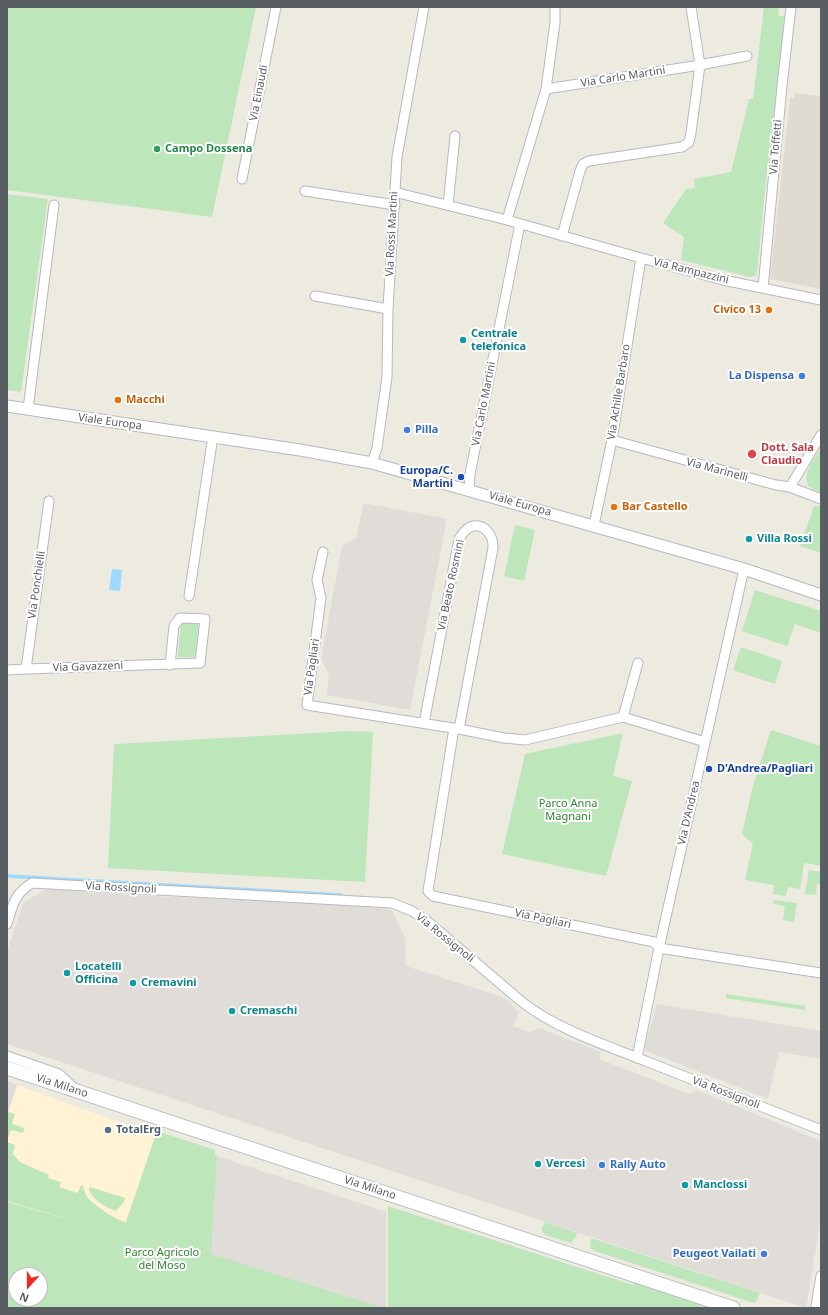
<!DOCTYPE html>
<html>
<head>
<meta charset="utf-8">
<style>
  body { margin:0 }
  #map { position:relative; width:828px; height:1315px; overflow:hidden; background:#edeae0; font-family:"Noto Sans",sans-serif }
  canvas { display:block }
  .frame { position:absolute; inset:0; border:8px solid #595e62; pointer-events:none }
  .north { position:absolute; left:8px; top:1267px; width:40px; height:40px; box-sizing:border-box; background:#fff; border:1px solid #bdbfc0; border-radius:50%; rotate:201deg; font-size:11px; font-weight:700; line-height:16px; text-align:center; color:#595e62 }
  .north::after { content:''; display:block; margin:auto; width:14px; height:18px; background:#f12922; clip-path:polygon(50% 0,100% 100%,50% 72%,0 100%) }
</style>
</head>
<body>
<div id="map">
<canvas width="828" height="1315"></canvas>
<div class="frame"></div>
<div class="north">N</div>
</div>
<script>
const context = document.querySelector('canvas').getContext('2d');
context.lineJoin = 'round';
function fill(path, color) {
  context.fillStyle = color;
  context.fill(path, 'evenodd');
}
function trace(path, color, width, dash) {
  context.strokeStyle = color;
  context.lineWidth = width;
  context.lineCap = dash ? 'butt' : 'round';
  context.setLineDash(dash || []);
  context.stroke(path);
}
function drawText(font, color, halo, rows, align = 'center') {
  context.font = font + ' "Noto Sans",sans-serif';
  context.lineWidth = 4;
  context.setLineDash([]);
  context.textBaseline = 'middle';
  context.strokeStyle = halo;
  context.fillStyle = color;
  for (const [text, x, y, turn = 0] of rows) {
    context.save();
    context.translate(x, y);
    context.rotate((+turn || 0) * Math.PI / 180);
    context.textAlign = isNaN(turn) ? turn : align;
    if (halo) context.strokeText(text, 0, 0);
    context.fillText(text, 0, 0);
    context.restore();
  }
}
const commercial = new Path2D(`
  M17,1085L160,1137L128,1237L7,1201V1116Z`);
const industrial = new Path2D(`
  M364,503L447,519L410,710L327,695L329,674L321,659L342,546L356,538Z
  M46,889L128,895L375,906L392,910L405,938L406,966L505,998L519,1012L513,1026L529,1032L539,1028L601,1052L599,1059L689,1094L697,1090L821,1141V1218L806,1308L7,1044V951L23,903Z
  M657,1004L821,1031V1059L779,1052L768,1099L644,1050Z
  M7,1081L17,1085L7,1116Z
  M217,1156L386,1212V1308H379L206,1260Z`);
const education = new Path2D(`
  M795,93L821,96V289L770,279L790,98H794Z`);
const green = new Path2D(`
  M7,7H256L212,217L7,190Z
  M764,7H779L778,16H785L764,200L757,273L755,276L750,277L681,260L684,237L663,223L686,189L695,188L694,179L731,172L749,99H753Z
  M7,194L48,199L21,392L7,390Z
  M821,449V492L814,490L808,486L806,477L811,463Z
  M814,506H821V553L800,546Z
  M515,525L535,530L524,581L504,576Z
  M755,590L821,611V633L795,624L787,646L742,631Z
  M183,623L198,624V626L196,655L194,657H179L178,655L181,624Z
  M741,647L782,661L775,684L733,670Z
  M771,730L821,746V866L804,863L800,889L788,887L786,896L773,894L774,885L745,880L753,844L742,834L753,785Z
  M350,731L373,732L365,882L108,868L114,744Z
  M623,733L613,776L632,781L606,876L502,854L525,754Z
  M809,870L821,872V884H817L816,895L805,894Z
  M774,900L797,903L794,922L783,920L785,906L773,904Z
  M726,994L805,1006V1010L726,998Z
  M8,1112L15,1114L12,1124L24,1128L23,1133L11,1130L7,1141V1116Z
  M157,1131L215,1150V1155L217,1156L211,1254L384,1308H7V1202L88,1225L7,1201V1142L15,1145L13,1154L20,1162L49,1175L48,1178L61,1182L59,1187L78,1193L81,1185L83,1186C84,1190 85,1194 88,1198C93,1204 118,1222 126,1222ZM16,1275H40V1299H16Z
  M90,1187L125,1198L124,1202L116,1211C107,1208 91,1199 89,1189Z
  M388,1206L633,1285L634,1281L693,1300L700,1305L703,1308H388Z
  M545,1222L577,1233L575,1238L571,1243L546,1235L541,1230Z
  M591,1238L760,1293L757,1300L754,1303L595,1251L590,1248Z`);
const water = new Path2D(`
  M112,569L122,570L120,591L109,590Z`);
const stream = new Path2D(`
  M7,876L341,895`);
const minor = new Path2D(`
  M546,89L700,65L747,56
  M242,179L276,7
  M305,191L395,205
  M394,192L507,220L641,258L723,280L821,300
  M448,205L455,136
  M507,220L546,89L555,23V7
  M562,236L580,171L583,164L589,161L682,147L689,142L691,133L700,65L691,7
  M763,288L782,86L791,7
  M315,296L388,309
  M28,409L54,205
  M612,440L776,485L790,487L821,499
  M372,463L377,448L387,377L388,309L397,157L424,7
  M790,487L821,435
  M469,490L470,474L520,224
  M594,525L612,440L641,258
  M323,552L317,580L321,598L307,705L459,729L504,738L525,740L623,717L705,742
  M189,596L213,436
  M26,669L49,501
  M7,670L26,669L200,663L205,619L180,618L174,626L170,665
  M623,717L638,663
  M424,723L459,539C461,536 463,532 467,529C481,519 494,534 493,548L459,729
  M454,728L428,891L433,896L654,942L659,948L821,973
  M7,924C13,905 14,894 32,883L392,903L412,911L427,921L522,1002C558,1030 606,1045 648,1062C706,1085 763,1107 821,1130
  M7,1056L59,1074L74,1088
  M637,1058L659,948L744,569
  M816,1306L821,1276`);
const tertiary = new Path2D(`
  M7,406L300,450L372,463L744,569L821,595`);
const secondary = new Path2D(`
  M7,1068L733,1308`);
const markers = [
  [157,149,4,"#2e9e5b"],
  [769,310,4,"#e8710a"],
  [463,340,4,"#0f9aa8"],
  [802,376,4,"#3f7fe0"],
  [118,400,4,"#e8710a"],
  [407,430,4,"#3f7fe0"],
  [752,454,5,"#e0444e"],
  [461,477,4,"#1a4fb4"],
  [614,507,4,"#e8710a"],
  [749,539,4,"#0f9aa8"],
  [709,769,4,"#1a4fb4"],
  [67,973,4,"#0f9aa8"],
  [133,983,4,"#0f9aa8"],
  [232,1011,4,"#0f9aa8"],
  [108,1130,4,"#5c6f8a"],
  [538,1164,4,"#0f9aa8"],
  [602,1165,4,"#3f7fe0"],
  [685,1185,4,"#0f9aa8"],
  [764,1254,4,"#3f7fe0"]
];
const streetNames = [
  ["Via Carlo Martini",623,77,-9],
  ["Via Einaudi",259,93,-79],
  ["Via Toffetti",776,147,-85],
  ["Via Rossi Martini",392,234,-87],
  ["Via Rampazzini",691,271,14],
  ["Via Achille Barbaro",619,392,-81],
  ["Via Carlo Martini",484,404,-79],
  ["Viale Europa",110,422,8],
  ["Via Marinelli",717,470,15],
  ["Viale Europa",520,504,16],
  ["Via Ponchielli",37,585,-82],
  ["Via Beato Rosmini",451,585,-78],
  ["Via Gavazzeni",88,667,-2],
  ["Via Pagliari",312,667,-82],
  ["Via D'Andrea",689,813,-77],
  ["Via Rossignoli",121,888,3],
  ["Via Pagliari",543,919,12],
  ["Via Rossignoli",445,938,39],
  ["Via Milano",62,1086,18],
  ["Via Rossignoli",726,1093,21],
  ["Via Milano",370,1188,18]
];
const leisureNames = [
  ["Campo Dossena",165,149]
];
const foodNames = [
  ["Civico 13",761,310,"right"],
  ["Macchi",126,400],
  ["Bar Castello",622,507]
];
const cultureNames = [
  ["Centrale",471,334],
  ["telefonica",471,347],
  ["Villa Rossi",757,539],
  ["Locatelli",75,967],
  ["Officina",75,980],
  ["Cremavini",141,983],
  ["Cremaschi",240,1011],
  ["Vercesi",546,1164],
  ["Manclossi",693,1185]
];
const shopNames = [
  ["La Dispensa",794,376],
  ["Pilla",415,430,"left"],
  ["Rally Auto",610,1165,"left"],
  ["Peugeot Vailati",756,1254]
];
const healthNames = [
  ["Dott. Sala",761,448],
  ["Claudio",761,461]
];
const transitNames = [
  ["Europa/C.",453,471],
  ["Martini",453,484],
  ["D'Andrea/Pagliari",717,769,"left"]
];
const parkNames = [
  ["Parco Anna",568,804],
  ["Magnani",568,817],
  ["Parco Agricolo",162,1253],
  ["del Moso",162,1266]
];
const serviceNames = [
  ["TotalErg",116,1130]
];
fill(commercial, '#fff3d3');
fill(industrial, '#e0ddd8');
fill(education, '#dfdbd1');
fill(green, '#bde6bb');
fill(water, '#9ed9ff');
trace(stream, '#9ed9ff', 3.5);
trace(minor, '#b6b9be', 11);
trace(tertiary, '#b6b9be', 13);
trace(secondary, '#b4b8be', 15);
trace(minor, '#fff', 9);
trace(tertiary, '#fff', 11);
trace(secondary, '#fff', 13);
for (const [x, y, r, color] of markers) {
  const dot = new Path2D();
  dot.arc(x, y, r, 0, 2 * Math.PI);
  context.fillStyle = color;
  context.fill(dot);
  trace(dot, '#fff', 1.5);
}
drawText('11px', '#595e62', '#fff', streetNames);
drawText('bold 11px', '#27864d', '#fff', leisureNames, 'left');
drawText('bold 11px', '#c56008', '#fff', foodNames, 'left');
drawText('bold 11px', '#0d838f', '#fff', cultureNames, 'left');
drawText('bold 11px', '#366cbe', '#fff', shopNames, 'right');
drawText('bold 11px', '#be3a42', '#fff', healthNames, 'left');
drawText('bold 11px', '#164399', '#fff', transitNames, 'right');
drawText('11px', '#2f832f', '#fff', parkNames);
drawText('bold 11px', '#4e5e75', '#fff', serviceNames, 'left');
</script>
</body>
</html>
